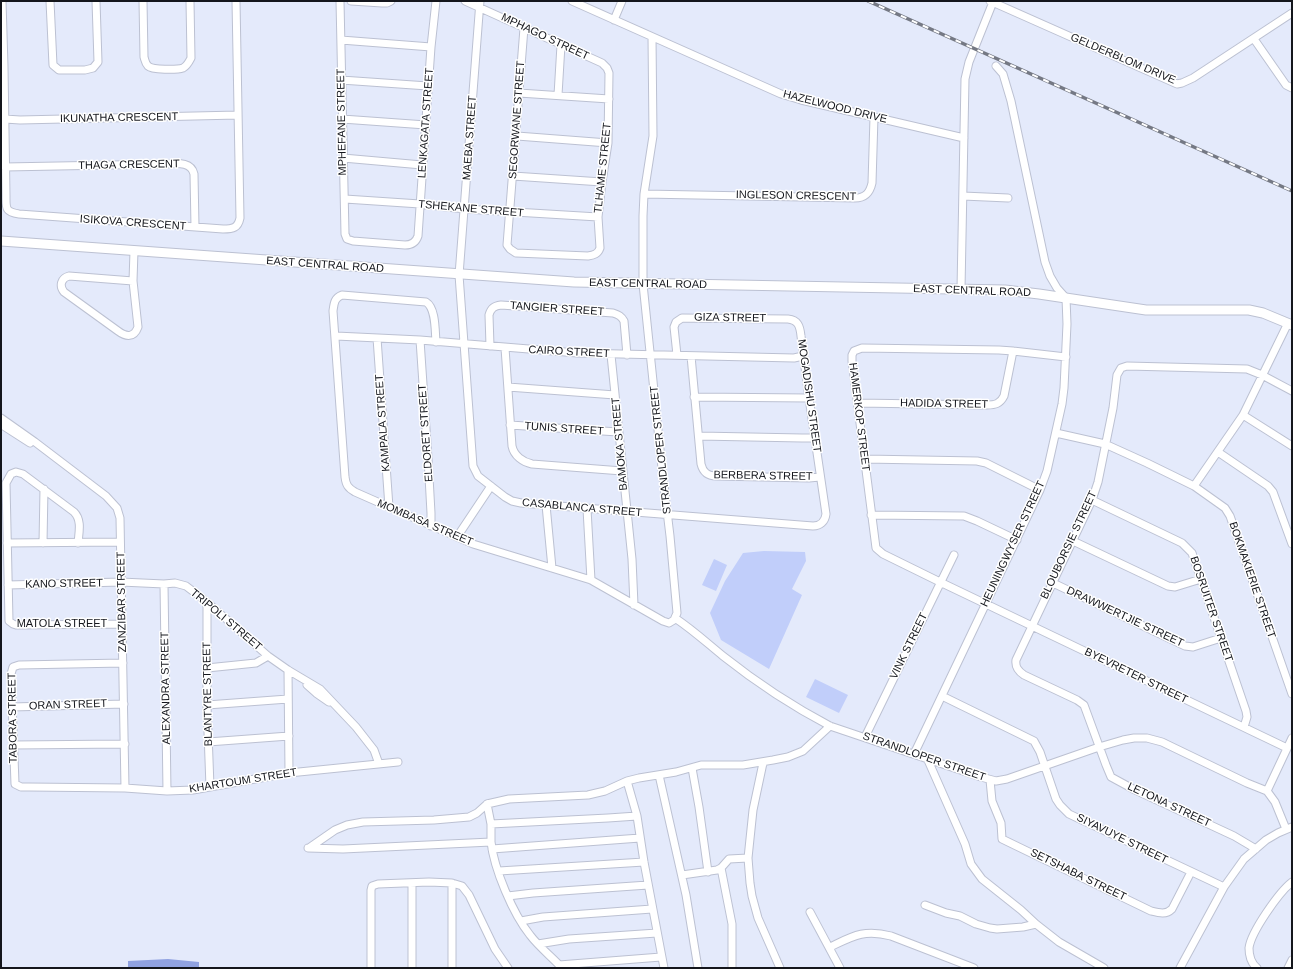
<!DOCTYPE html>
<html>
<head>
<meta charset="utf-8">
<style>
  body { margin:0 }
  #map { position:relative; width:1293px; height:969px; overflow:hidden; background:#e4eafb; font-family:Helvetica,sans-serif }
  canvas { display:block }
  .frame { position:absolute; inset:0; border:2px solid #14161c; pointer-events:none }
</style>
</head>
<body>
<div id="map">
<canvas width="1293" height="969"></canvas>
<div class="frame"></div>
</div>
<script>
const context = document.querySelector('canvas').getContext('2d');
context.lineJoin = 'round';
function fill(path, color) {
  context.fillStyle = color;
  context.fill(path, 'evenodd');
}
function trace(path, color, width, dash) {
  context.strokeStyle = color;
  context.lineWidth = width;
  context.lineCap = dash ? 'butt' : 'round';
  context.setLineDash(dash || []);
  context.stroke(path);
}
function drawText(font, color, halo, rows, align = 'center') {
  context.font = font + ' Helvetica,sans-serif';
  context.lineWidth = 3;
  context.setLineDash([]);
  context.textBaseline = 'middle';
  context.strokeStyle = halo;
  context.fillStyle = color;
  for (const [text, x, y, turn = 0] of rows) {
    context.save();
    context.translate(x, y);
    context.rotate((+turn || 0) * Math.PI / 180);
    context.textAlign = isNaN(turn) ? turn : align;
    if (halo) context.strokeText(text, 0, 0);
    context.fillText(text, 0, 0);
    context.restore();
  }
}
const green = new Path2D(`
  M764,551L805,552L806,561L792,589L802,595L769,669L721,640L710,613L725,581L743,553Z
  M714,559L727,565L716,591L702,585Z
  M815,679L848,695L839,713L806,697Z`);
const water = new Path2D(`
  M168,959L199,962V968H128V961Z`);
const minor = new Path2D(`
  M2,1L4,66L6,196C6,208 5,212 19,214L223,229C233,229 238,228 240,218L236,1
  M50,1L53,65L59,70H85L93,68L98,62L96,1
  M143,1L144,57C145,60 145,63 148,66C152,70 177,70 183,68C187,66 189,62 191,58L190,1
  M340,1L345,234L347,239L353,241L405,245C412,245 416,242 418,236L431,47L436,1
  M351,1L382,3H387L391,1
  M465,1L602,63L607,68L609,73L608,143L602,182L598,217L600,248C598,254 594,255 588,256L516,253L510,249L507,245L524,28
  M480,1L459,275L473,466L478,476L505,497L512,501L521,503L813,526C820,526 825,522 826,514L809,398L801,336C800,326 798,320 788,319L682,318L676,322L674,327L677,355
  M572,1L781,94L801,100L964,138
  M990,1L1177,84L1182,83L1193,78L1292,13
  M614,20L622,1
  M1254,39L1286,85L1292,88
  M341,40L431,47
  M341,80L428,86
  M519,93L609,99
  M558,95L561,45
  M5,119L20,120L238,115
  M342,119L426,125
  M517,136L608,143
  M343,158L422,165
  M5,167L163,164C174,164 191,160 194,174L195,227
  M513,176L602,182
  M644,194L855,198C866,198 870,192 872,183L874,117
  M963,196L1008,198
  M345,199L420,204L465,209L598,217
  M133,281L69,276C61,278 59,286 64,292L118,331C126,337 134,338 138,327L133,281L134,251
  M961,289L965,79L969,62L993,2
  M336,336L420,340L577,353L794,358L803,356
  M377,338L389,507
  M420,340L428,458L431,513V526
  M436,342C435,331 436,308 426,302L342,295C334,298 334,304 333,311L345,477C346,485 348,488 355,492L473,544L591,580L663,621L669,623L674,620L677,613L670,536L663,478L643,284V216L644,194L653,136L652,37
  M490,346L489,315C491,308 494,306 501,305L613,313C619,315 621,316 624,321L627,355
  M505,348L512,446C514,456 523,462 532,464L622,471
  M611,355L632,559L634,605
  M691,356L701,464C703,472 707,476 716,476L809,478L820,477
  M1066,357L1013,351L999,350L862,348L854,351L852,355V361L876,548L883,554L940,582L1287,748
  M508,387L615,395
  M694,397L809,398
  M858,403L987,405C995,405 1000,404 1004,396L1013,351
  M1243,415L1292,446
  M1,418L35,442L106,496L117,508L120,518L125,788
  M2,425L30,443
  M510,425L618,432
  M1056,433L1105,444L1147,463L1194,486L1225,508L1230,516L1292,694
  M699,436L802,438H815
  M1218,452L1268,486L1273,492L1292,544
  M865,459L977,461L986,463L1040,490
  M1194,486L1243,415L1288,323
  M1092,500L1182,543L1192,553L1246,711L1247,717L1244,727
  M546,505L552,568
  M587,509L591,580
  M871,515L964,516L977,521L1017,540
  M457,537L491,486
  M1073,541L1168,586L1175,587L1201,579
  M7,543L120,542
  M43,543L44,489
  M78,543C79,532 82,520 74,512L23,474L16,472L11,474L6,483L9,621L13,624L16,625L122,624
  M1053,583L1185,646L1193,647L1221,638
  M164,584L167,791
  M8,585L121,582L164,584L175,583L186,586L207,602L268,656L288,670L320,689L356,727L374,750L379,764
  M207,602V705L210,787
  M675,618C693,630 707,643 723,656C757,683 792,706 830,726L981,777L996,781L1007,779L1099,747L1123,740L1134,738H1147L1162,742L1247,783L1267,791L1275,802L1286,829
  M123,663L19,665L13,667L11,674L15,784L21,787H29L125,788L167,791L193,790L289,773L398,762
  M207,668L256,663L268,656
  M288,670L289,773
  M307,685L316,693L329,702
  M942,696L1034,741L1040,752L1056,799L1060,805L1069,814L1224,887
  M207,705L288,699
  M12,707L124,704
  M865,737L954,555
  M208,742L289,736
  M13,745L125,744
  M914,754L1040,490L1047,471L1062,404L1064,388L1067,324L1066,298L1057,288L1050,276L1045,262L1011,101L1003,74L996,66
  M927,758L965,844L971,864L982,879L1021,910L1036,924L1059,942L1104,968
  M763,763L753,810L748,858L750,883L752,896L758,918L780,968
  M692,768L699,807L708,872
  M659,775L686,895L698,968
  M990,780L992,801L1001,823L1002,839L1151,911C1159,913 1166,915 1172,909L1191,872
  M627,781L637,816L644,862L664,968
  M1267,791L1292,738
  M491,824L608,818L637,816
  M491,842V824L487,804L509,799L588,795L605,791L627,781L639,778L676,772L701,765H743L773,760L788,757L803,751L830,726
  M308,848L343,849L491,842C494,869 513,914 530,935C539,947 552,957 562,968
  M309,848L335,830L347,825L363,822L434,820L469,817L477,813L487,804
  M492,849L640,838
  M1256,849L1234,836L1135,790L1111,777L1106,765L1084,705L1077,700L1024,675C1018,671 1015,667 1016,660L1092,500L1098,482L1113,408L1117,375L1121,368L1127,366L1247,369L1262,375L1292,391
  M721,868L732,924V968
  M499,871L644,862
  M682,875L717,870L721,868L729,859L748,858
  M412,883V968
  M452,883V968
  M508,896L533,893L648,885
  M925,905L946,913L960,916L976,924L990,928L997,929L1023,927L1036,924
  M810,912L840,968
  M521,921L543,917L652,909
  M538,944L569,939L657,933
  M830,947C853,936 864,929 891,936L974,968
  M559,965L661,957
  M371,968V890L372,886L378,884L429,882L452,883L462,886L469,895L495,949L508,968
  M1180,968L1224,887L1244,859L1266,840L1278,833L1292,827
  M1257,968C1251,963 1249,956 1249,948C1251,932 1279,892 1292,882
  M1288,968L1292,960`);
const tertiary = new Path2D(`
  M1,241L574,282L1005,290L1039,294L1146,310H1249L1263,313L1292,325`);
const rail = new Path2D(`
  M868,1L1292,191`);
const streetNames = [
  ["MPHAGO STREET",545,37,25],
  ["GELDERBLOM DRIVE",1123,59,23],
  ["HAZELWOOD DRIVE",835,107,14],
  ["IKUNATHA CRESCENT",119,118,-1],
  ["SEGORWANE STREET",517,120,-86],
  ["MPHEFANE STREET",342,122,-91],
  ["LENKAGATA STREET",426,123,-86],
  ["MAEBA STREET",470,138,-86],
  ["THAGA CRESCENT",129,165,-1],
  ["TLHAME STREET",603,168,-84],
  ["INGLESON CRESCENT",796,196,1],
  ["TSHEKANE STREET",471,209,5],
  ["ISIKOVA CRESCENT",133,223,4],
  ["EAST CENTRAL ROAD",325,265,4],
  ["EAST CENTRAL ROAD",648,284,1],
  ["EAST CENTRAL ROAD",972,291,2],
  ["TANGIER STREET",557,309,4],
  ["GIZA STREET",730,318,1],
  ["CAIRO STREET",569,352,3],
  ["MOGADISHU STREET",809,396,82],
  ["HADIDA STREET",944,404,1],
  ["HAMERKOP STREET",859,417,83],
  ["KAMPALA STREET",383,423,-94],
  ["TUNIS STREET",564,429,4],
  ["ELDORET STREET",426,433,-94],
  ["BAMOKA STREET",620,444,-95],
  ["STRANDLOPER STREET",661,450,-96],
  ["BERBERA STREET",763,476,1],
  ["CASABLANCA STREET",582,508,5],
  ["MOMBASA STREET",425,523,23],
  ["HEUNINGWYSER STREET",1013,544,-65],
  ["BLOUBORSIE STREET",1069,545,-65],
  ["BOKMAKIERIE STREET",1252,580,71],
  ["KANO STREET",64,584,-1],
  ["ZANZIBAR STREET",122,602,-91],
  ["BOSRUITER STREET",1211,609,71],
  ["DRAWWERTJIE STREET",1125,617,25],
  ["TRIPOLI STREET",226,620,40],
  ["MATOLA STREET",62,624],
  ["VINK STREET",909,646,-64],
  ["BYEVRETER STREET",1136,676,26],
  ["ALEXANDRA STREET",166,688,-91],
  ["BLANTYRE STREET",208,694,-91],
  ["ORAN STREET",68,705,-2],
  ["TABORA STREET",13,718,-91],
  ["STRANDLOPER STREET",924,757,19],
  ["KHARTOUM STREET",243,781,-9],
  ["LETONA STREET",1169,805,25],
  ["SIYAVUYE STREET",1122,839,26],
  ["SETSHABA STREET",1078,875,26]
];
fill(green, '#c1cefa');
fill(water, '#90a2e1');
trace(minor, '#bcc1d2', 9);
trace(tertiary, '#bcc1d2', 11);
trace(minor, '#fff', 7);
trace(tertiary, '#fff', 9);
trace(rail, '#757984', 3.5);
trace(rail, '#fff', 2, [6]);
drawText('11px', '#14161c', '#fff', streetNames);
</script>
</body>
</html>
